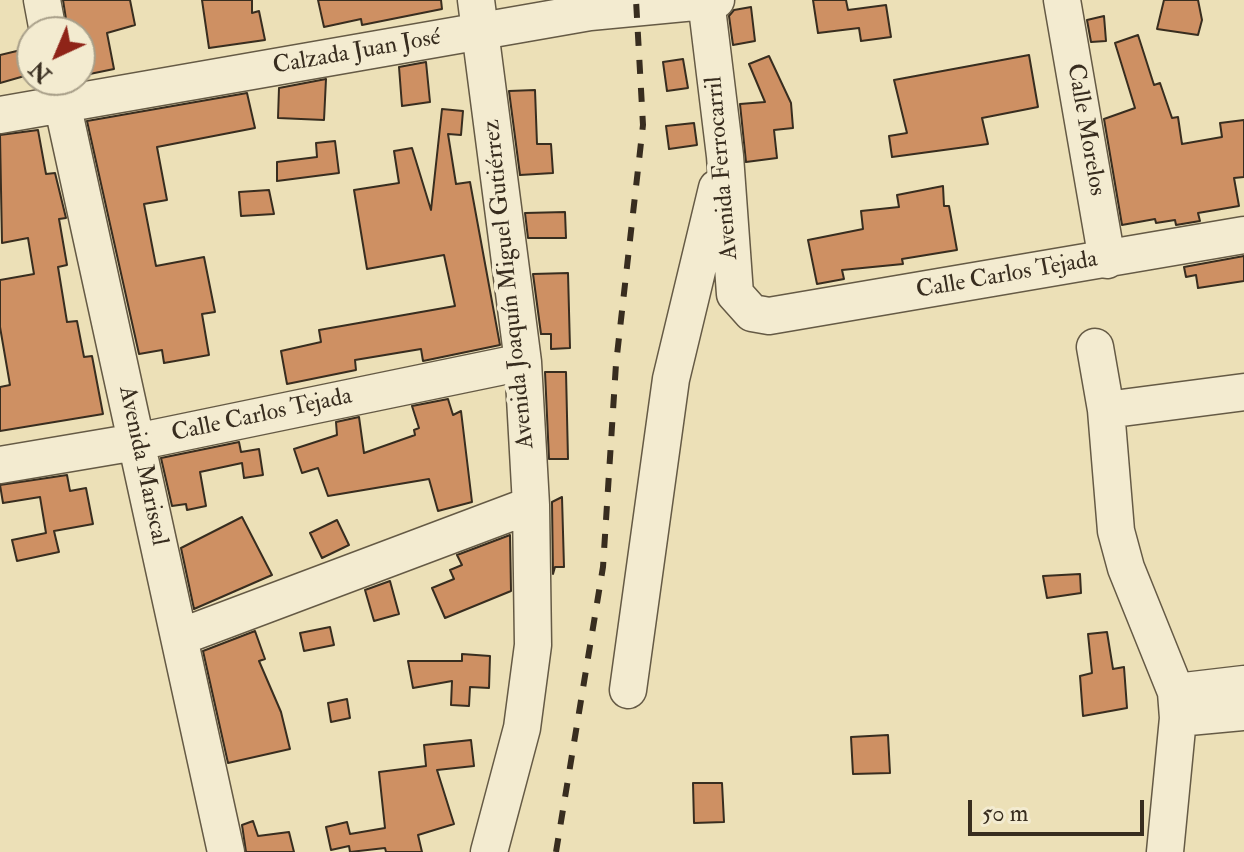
<!DOCTYPE html>
<html>
<head>
<meta charset="utf-8">
<style>
  body { margin:0 }
  #map { position:relative; width:1244px; height:852px; overflow:hidden; background:#ece0b7; font-family:"IM FELL Double Pica",serif }
  canvas { display:block }
  .north { position:absolute; left:16px; top:16px; width:80px; height:80px; box-sizing:border-box; background:#f3ebd0; border:2px solid #a89f89; border-radius:50%; rotate:224deg; font-size:22px; font-weight:700; line-height:32px; text-align:center; color:#382d1f }
  .north::after { content:''; display:block; margin:auto; width:28px; height:36px; background:#8f2418; clip-path:polygon(50% 0,100% 100%,50% 72%,0 100%) }
  .scale { position:absolute; left:968px; top:800px; width:176px; height:36px; box-sizing:border-box; border:4px solid #382d1f; border-top:0; padding-left:10px; font-size:24px; line-height:28px; white-space:nowrap; color:#382d1f; -webkit-text-stroke:6px #f3ebd0; paint-order:stroke }
</style>
</head>
<body>
<div id="map">
<canvas width="1244" height="852"></canvas>
<div class="north">N</div>
<div class="scale">50 m</div>
</div>
<script>
const context = document.querySelector('canvas').getContext('2d');
context.lineJoin = 'round';
function fill(path, color) {
  context.fillStyle = color;
  context.fill(path, 'evenodd');
}
function trace(path, color, width, dash) {
  context.strokeStyle = color;
  context.lineWidth = width;
  context.lineCap = dash ? 'butt' : 'round';
  context.setLineDash(dash || []);
  context.stroke(path);
}
function drawText(font, color, halo, rows, align = 'center') {
  context.font = font + ' "IM FELL Double Pica",serif';
  context.lineWidth = 8;
  context.setLineDash([]);
  context.textBaseline = 'middle';
  context.strokeStyle = halo;
  context.fillStyle = color;
  for (const [text, x, y, turn = 0] of rows) {
    context.save();
    context.translate(x, y);
    context.rotate((+turn || 0) * Math.PI / 180);
    context.textAlign = isNaN(turn) ? turn : align;
    if (halo) context.strokeText(text, 0, 0);
    context.fillText(text, 0, 0);
    context.restore();
  }
}
const building = new Path2D(`
  M63,0H130L135,25L107,33L114,69L80,76V32H68Z
  M202,0H252V13L259,11L265,40L209,48Z
  M318,0H441L442,9L362,25L361,19L324,27Z
  M813,0H846L848,10L886,5L891,37L861,41L859,28L818,33Z
  M1164,0H1198L1202,20L1198,35L1157,29Z
  M751,7L755,41L733,45L729,16L734,10Z
  M1104,16L1106,41L1091,42L1087,20Z
  M1138,35L1154,85L1160,83L1172,118L1178,117L1182,144L1222,137L1220,123L1244,120V177L1234,178L1239,206L1198,213L1200,221L1176,225L1175,220L1156,223L1155,219L1122,225L1104,119L1135,108L1115,43Z
  M21,50L28,75L0,83V55Z
  M1029,55L1038,107L982,118L988,144L892,157L889,136L907,133L894,80Z
  M769,56L791,103L793,128L774,130L777,158L746,162L740,104L765,102L749,64Z
  M683,59L688,88L667,91L663,62Z
  M426,62L430,102L402,106L399,67Z
  M326,79L324,120L278,118L279,88Z
  M535,90L537,144H551L553,173L520,175L509,91Z
  M247,93L255,128L157,147L167,200L144,204L156,266L204,257L215,312L202,314L209,355L164,363L162,350L139,354L87,121Z
  M442,109L463,111L461,135L448,134L456,184L470,182L500,345L423,361L421,349L355,360L356,370L287,384L281,351L321,342L319,330L455,306L444,255L367,269L354,190L399,183L394,151L412,148L431,210Z
  M694,123L697,145L669,149L666,126Z
  M38,130L46,174L55,173L66,218L59,219L67,265L58,267L67,322L77,321L84,357L92,356L103,414L0,431V387L10,385L0,327V280L34,274L28,238L2,243L0,135Z
  M335,141L339,173L277,181V162L317,157L316,143Z
  M943,186L944,206H949L957,250L902,259L903,264L842,270L844,279L817,284L808,240L863,229L861,211L899,207L897,195Z
  M269,190L274,214L241,216L239,192Z
  M565,212L566,238H528L525,213Z
  M1244,256V281L1198,288L1196,275L1186,277L1184,267Z
  M568,273L570,348L551,349V334H541L533,274Z
  M545,372H566L568,459H549Z
  M448,399L453,415L461,411L472,502L438,511L429,479L328,496L318,468L302,473L294,449L337,435L336,422L359,417L364,453L415,435L414,430L419,428L412,406Z
  M239,442L241,452L259,449L263,475L244,478L242,463L200,472L206,506L187,510L186,504L172,506L161,458Z
  M67,475L70,491L86,488L93,524L54,531L59,552L17,561L12,540L46,533L40,497L3,503L0,485Z
  M562,497L564,567H555L553,574L552,502Z
  M242,517L272,575L194,609L181,548Z
  M337,520L349,545L322,558L310,533Z
  M510,535L511,591L445,618L432,588L454,579L450,570L462,565L457,555Z
  M1080,574L1081,593L1047,598L1043,576Z
  M390,581L399,614L374,621L365,590Z
  M330,627L334,645L304,651L300,633Z
  M255,631L265,659L259,661L281,712L290,749L228,763L203,651Z
  M1107,632L1113,669L1124,667L1127,708L1083,716L1080,676L1092,673L1088,634Z
  M462,654L490,656L489,688L470,687L469,706L451,705L452,681L413,688L408,661H462Z
  M347,699L350,718L331,722L328,703Z
  M888,735L890,773L853,774L851,737Z
  M471,740L474,766L437,770L454,824L418,835L422,852H386L385,848L350,852L349,846L331,850L326,827L347,822L350,834L385,828L379,772L426,766L424,745Z
  M693,783H722L724,822L694,823Z
  M253,821L258,836L289,832L294,852H246L242,825Z`);
const minor = new Path2D(`
  M42,0L48,32
  M476,0L523,362L531,505L533,645L522,728L489,852
  M706,0L725,156L735,294L752,313L769,316L1244,235
  M1062,0L1107,260
  M57,80L226,852
  M0,115L590,12L716,0
  M1095,347L1106,410L1116,531L1126,568L1176,692L1178,718L1165,852
  M1106,410L1244,392
  M0,465L136,442L523,362
  M180,637L531,505
  M628,690L671,379L717,188
  M1176,692L1244,684
  M1178,718L1244,712`);
const rail = new Path2D(`
  M556,852L603,567L616,364L643,125L636,0`);
const streetNames = [
  ["Calzada Juan José",357,53,-10],
  ["Calle Morelos",1085,130,80],
  ["Avenida Ferrocarril",723,168,-95],
  ["Calle Carlos Tejada",1007,276,-10],
  ["Avenida Joaquín Miguel Gutiérrez",510,284,-96],
  ["Calle Carlos Tejada",262,416,-12],
  ["Avenida Mariscal",142,466,78]
];
fill(building, '#ce9063');
trace(building, '#382d1f', 2);
trace(minor, '#655a45', 39);
trace(minor, '#f3ebd0', 36);
trace(rail, '#382d1f', 6, [14, 14]);
drawText('24px', '#382d1f', '#f3ebd0', streetNames);
</script>
</body>
</html>
